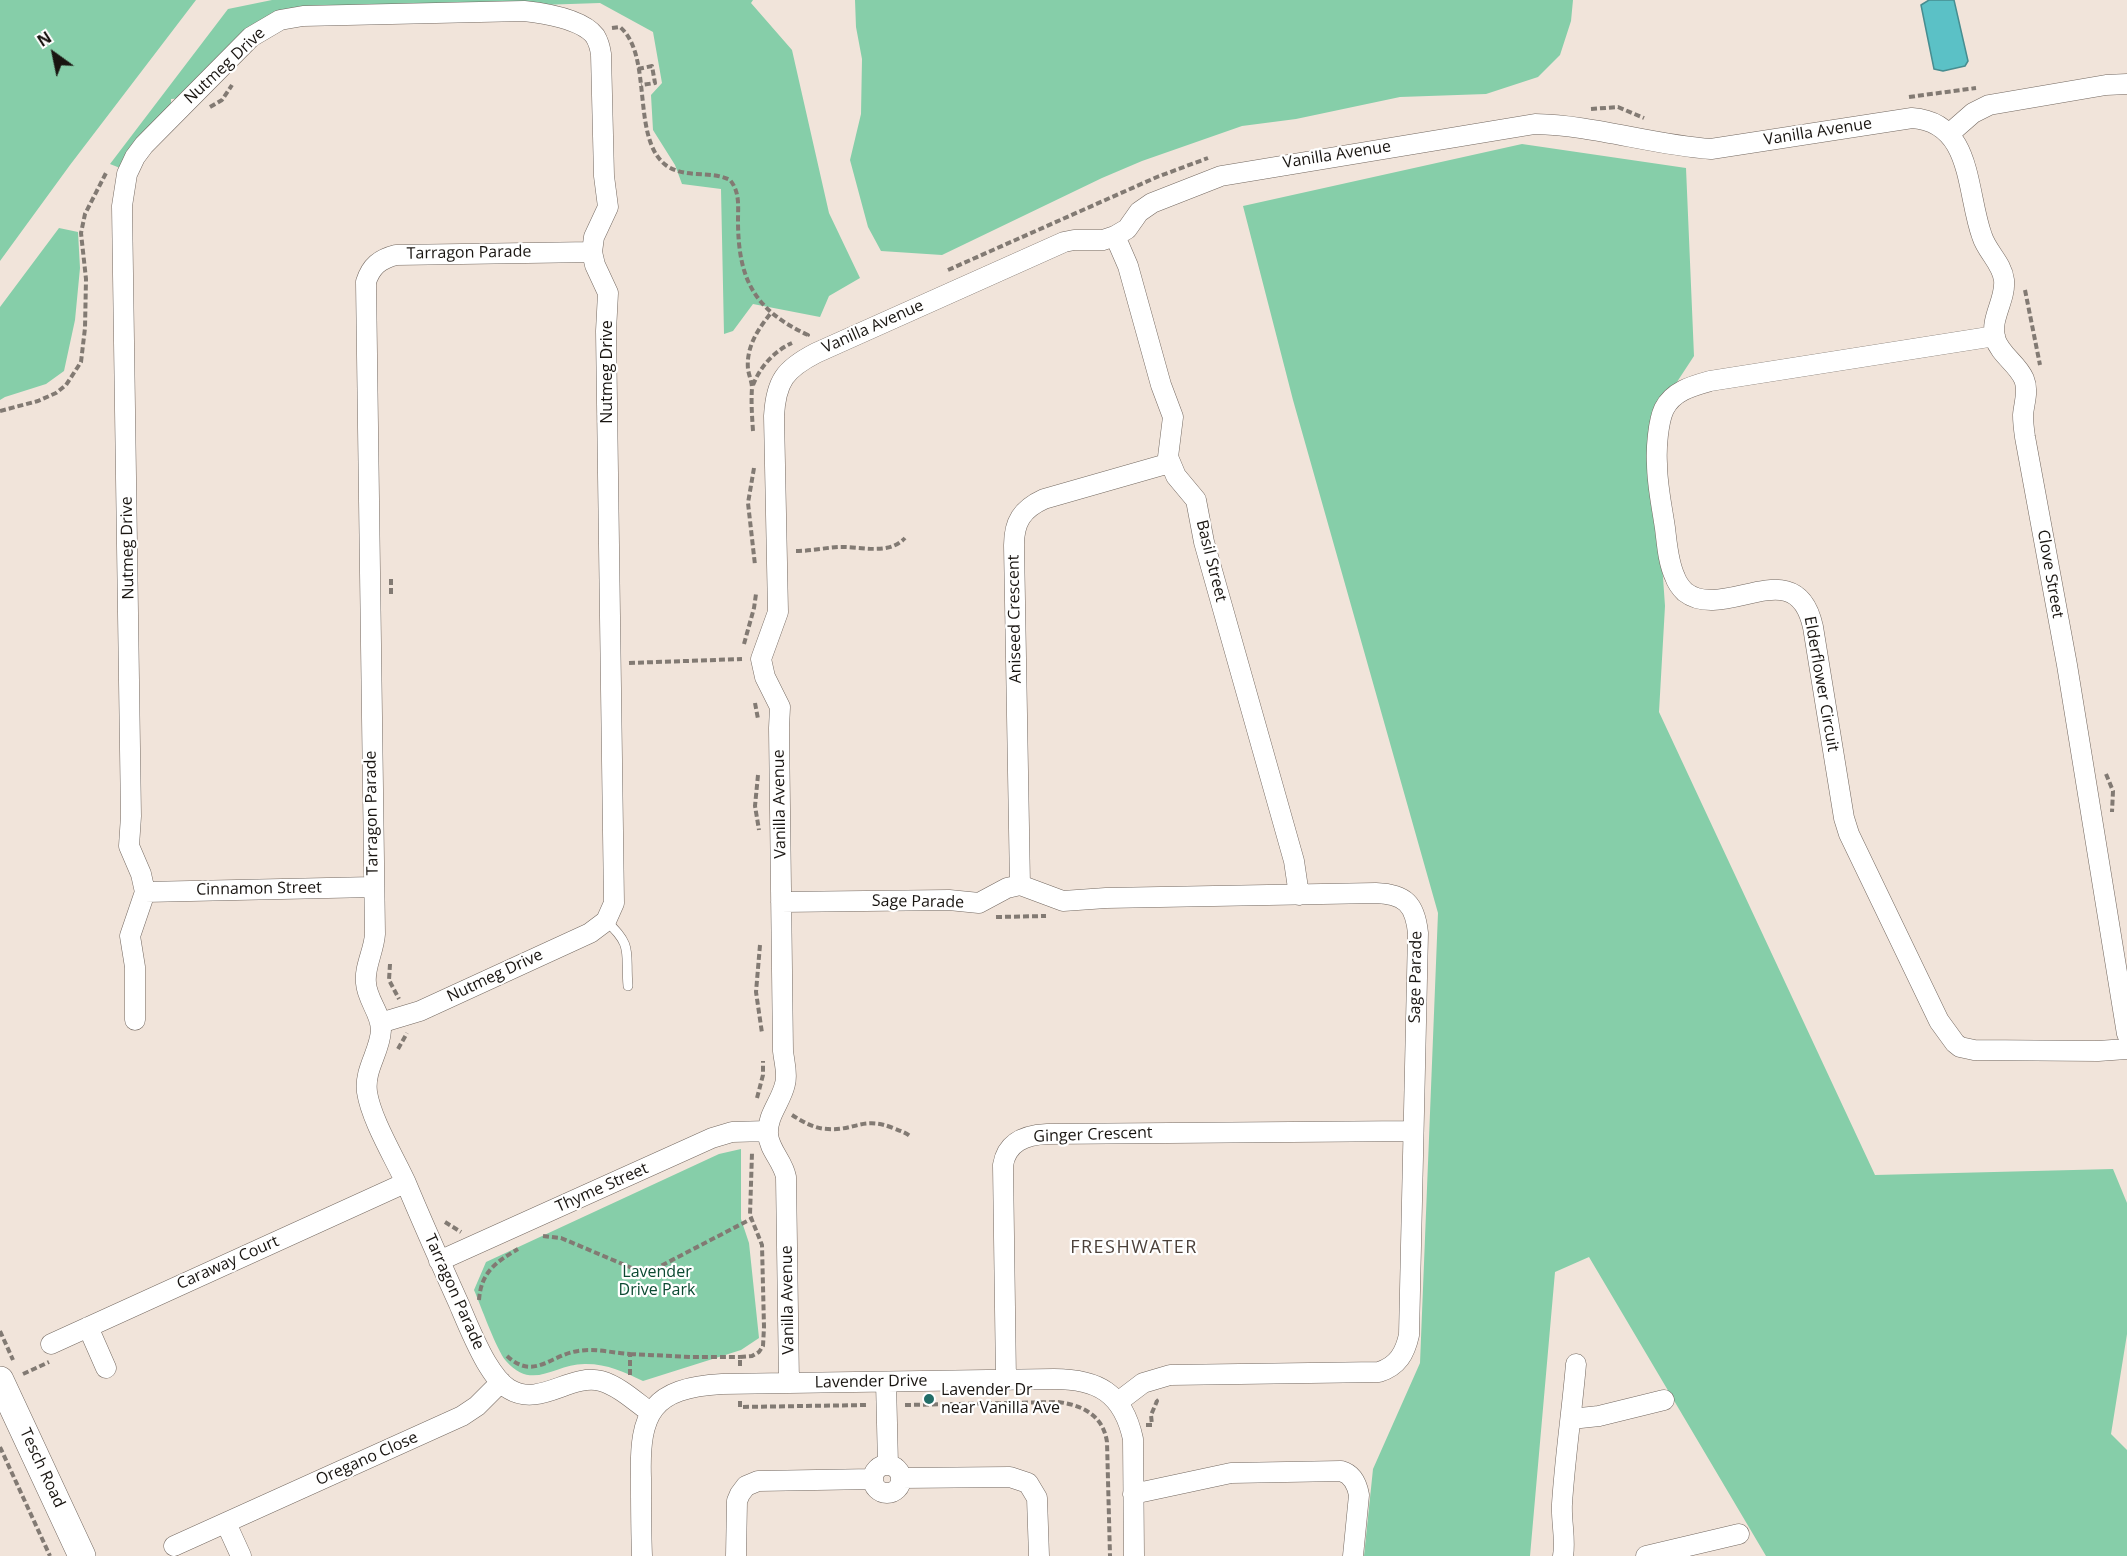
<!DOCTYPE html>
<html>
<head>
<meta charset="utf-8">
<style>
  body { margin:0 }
  #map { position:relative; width:2127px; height:1556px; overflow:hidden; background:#f1e4da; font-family:"Open Sans",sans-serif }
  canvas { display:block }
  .north { position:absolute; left:24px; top:24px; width:60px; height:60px; -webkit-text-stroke:4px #fff; paint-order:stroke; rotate:327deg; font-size:16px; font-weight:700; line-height:24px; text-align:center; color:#191511 }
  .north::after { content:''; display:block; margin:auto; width:21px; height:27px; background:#191511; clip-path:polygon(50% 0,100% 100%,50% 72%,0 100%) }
</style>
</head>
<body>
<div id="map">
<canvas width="2127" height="1556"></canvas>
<div class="north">N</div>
</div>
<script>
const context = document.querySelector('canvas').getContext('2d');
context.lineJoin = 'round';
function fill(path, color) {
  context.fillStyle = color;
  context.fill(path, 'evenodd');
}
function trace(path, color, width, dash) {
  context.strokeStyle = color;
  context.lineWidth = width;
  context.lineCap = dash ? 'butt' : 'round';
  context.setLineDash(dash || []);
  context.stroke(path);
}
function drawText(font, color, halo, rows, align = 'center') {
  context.font = font + ' "Open Sans",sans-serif';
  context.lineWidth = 4.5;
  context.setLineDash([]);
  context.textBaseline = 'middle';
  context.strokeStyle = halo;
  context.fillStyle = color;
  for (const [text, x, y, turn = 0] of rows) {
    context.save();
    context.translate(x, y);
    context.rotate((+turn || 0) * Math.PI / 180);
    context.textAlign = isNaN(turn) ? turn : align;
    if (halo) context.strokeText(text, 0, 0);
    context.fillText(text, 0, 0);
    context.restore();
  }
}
const green = new Path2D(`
  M0,0H196L70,165L0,261Z
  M272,0H753L751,3L792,50L829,213L860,278L829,296L820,317L753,304L733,331L724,334L721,189L682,184L675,165L653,130L651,95L662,83L653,32L600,3L301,13L248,28L187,98L171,99V113L120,168L110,164L228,9Z
  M855,0H1573L1571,21L1560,55L1538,77L1486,94L1400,97L1296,119L1242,126L1142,161L1102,178L942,255L881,251L868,227L850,160L861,114L862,59L856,27Z
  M1522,144L1686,168L1694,356L1652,420L1665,606L1659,712L1875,1175L2113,1169L2127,1203V1334L2111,1434L2127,1450V1556H1766L1589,1257L1555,1272L1530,1556H1364L1373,1469L1420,1363L1438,913L1293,400L1243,206Z
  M59,228L78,232L80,268L75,320L64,371L46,384L5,397L0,400V307Z
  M741,1149V1219L749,1243L759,1338L741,1350L643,1381C624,1372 608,1364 586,1364C555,1363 533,1392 506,1361C496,1349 481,1306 474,1290L486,1262L719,1154Z`);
const water = new Path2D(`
  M1929,0H1954L1968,61L1965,66L1943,71L1934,69L1921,5Z`);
const path = new Path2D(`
  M612,28L620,27C654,56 630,140 667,166C687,179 710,170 730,180C740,192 738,206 738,220C738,279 754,310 808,335L806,336
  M638,69L652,66L655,83L641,85
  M1909,97L1976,88
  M210,107L222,100L232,85
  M1591,109L1618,107L1644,118
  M948,270L1157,177L1208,158
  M2025,290L2040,365
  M753,385C760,367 774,351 792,343
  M0,411L38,401L56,393L66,385L81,362L85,328L86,279L81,233L85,214L107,171
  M753,431C752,416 751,402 752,388C752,382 749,376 748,369C746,347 758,329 771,313
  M754,468L748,503L755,565
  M796,551C810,551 824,548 838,547C861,546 888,556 905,538
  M391,594V578
  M744,644L754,608L756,594
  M629,663L742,659
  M755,703L758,719
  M2106,774L2113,791L2112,812
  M758,775L755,806L759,830
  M996,917L1046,916
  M760,945L756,992L762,1033
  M390,964L389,980L399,999
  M398,1049L407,1033
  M757,1098L763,1075V1061
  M792,1115C803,1122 815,1129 828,1129C854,1131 864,1116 893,1128C900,1131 905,1132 910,1136
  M445,1222L461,1232
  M543,1236L561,1238L632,1268L653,1270L751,1219
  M479,1300C481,1272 496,1262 518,1249
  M0,1331L13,1360
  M630,1354L691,1357H740
  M507,1356C534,1381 550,1355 578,1351C594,1348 614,1353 630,1354V1375
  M740,1366V1357L752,1356L759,1352L763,1346L764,1327L762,1245L750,1215L752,1153
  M23,1374L49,1362
  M740,1401V1407L867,1405
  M905,1405L1058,1402C1082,1405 1103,1415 1107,1442L1110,1556
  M1146,1425H1152L1151,1415L1157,1401L1154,1398
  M0,1447L50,1556`);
const lane = new Path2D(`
  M606,921C634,946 625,953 628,986`);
const street = new Path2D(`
  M1949,134L1973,113L1989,105L2106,85L2127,84
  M1115,236L1128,266L1161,385L1173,417L1168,457L1176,476L1196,500L1204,542L1294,861L1299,895
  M592,252L396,255C380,259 371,266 366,282L375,934C374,951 364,967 366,983C367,1000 381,1013 381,1030C380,1052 364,1069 367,1092C371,1119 394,1157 406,1183C423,1224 441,1264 459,1304C467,1323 475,1343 486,1362C492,1372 499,1383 509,1389C540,1408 570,1373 601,1381C619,1386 636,1402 651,1413
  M1995,336L1710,381C1692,386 1673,391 1664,409C1658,422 1656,449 1657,464C1657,485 1662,507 1665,528C1667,544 1668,562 1675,577C1677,583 1681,588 1685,592C1725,623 1796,549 1813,627L1844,818L1849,834L1939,1021L1955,1043L1960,1047L1974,1050L2098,1051L2127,1049
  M1020,885L1014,545C1014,522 1022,509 1044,499L1170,463
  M145,892L373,887
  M781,902L949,900L979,903L1007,888L1020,885L1063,901L1106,898L1376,893C1405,894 1415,904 1418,933L1409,1335C1405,1353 1398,1366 1379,1372L1170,1375L1143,1383L1118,1402
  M135,1020V967L130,936L145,892L141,874L129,846L131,816L122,206L127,174L135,157L144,145L251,37L280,20L303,16L524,11C543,13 582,19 595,36C598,41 600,47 601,54L604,176L608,207L594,237L592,252L595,265L608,293L606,331L614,903L606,921L590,933L420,1011L380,1023
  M439,1261L712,1138L732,1132L768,1131
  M88,1327L106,1368
  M51,1344L405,1183
  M1006,1380L1003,1165C1007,1142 1025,1135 1047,1134L1413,1131
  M886,1382L888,1465
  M789,1383L786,1177C783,1161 769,1150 768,1134C767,1115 781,1102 785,1084C788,1074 784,1061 783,1051L779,728L780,707L765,677L761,659L778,612L774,416C776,381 785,369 816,353L1064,242L1074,240H1103L1115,236L1127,229L1139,212L1152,203L1221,176L1535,124C1594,125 1652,145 1711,149L1912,118C1973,122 1966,192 1982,236C1987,252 2002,263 2004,280C2006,300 1990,318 1995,338C2000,355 2017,363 2024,379C2029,391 2024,403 2023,415C2023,422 2024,430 2025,437L2067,665L2127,1034
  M1571,1419L1599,1416L1664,1400
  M873 1479a14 14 0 1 1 28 0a14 14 0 1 1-28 0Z
  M901,1478L1010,1477L1028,1483L1037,1498L1039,1556
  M1133,1494L1231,1473L1341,1471C1352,1474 1357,1484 1359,1495L1353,1556
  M226,1523L241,1556
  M174,1546L462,1416L477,1406L501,1382
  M642,1556C641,1530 641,1504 641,1478C639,1412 652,1388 722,1384L1054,1379C1098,1379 1123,1393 1133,1439L1134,1556
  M736,1556L737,1501L740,1494L746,1486L758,1481L873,1479
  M1563,1556C1566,1540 1561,1521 1562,1504C1565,1457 1572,1411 1576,1364
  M1646,1556L1739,1534`);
const secondary = new Path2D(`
  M0,1380L82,1556`);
const markers = [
  [929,1399,6,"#236d67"]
];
const streetNames = [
  ["Nutmeg Drive",225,66,-43],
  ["Vanilla Avenue",1818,132,-9],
  ["Vanilla Avenue",1337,155,-9],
  ["Tarragon Parade",469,253,-1],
  ["Vanilla Avenue",873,327,-24],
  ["Nutmeg Drive",607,372,-90],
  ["Nutmeg Drive",128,548,-91],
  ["Basil Street",1211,561,76],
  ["Clove Street",2050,574,80],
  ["Aniseed Crescent",1015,619,-91],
  ["Elderflower Circuit",1821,684,80],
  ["Vanilla Avenue",780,804,-91],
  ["Tarragon Parade",372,813,-91],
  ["Cinnamon Street",259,889,-1],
  ["Sage Parade",918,902,1],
  ["Nutmeg Drive",495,976,-25],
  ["Sage Parade",1416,977,-89],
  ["Ginger Crescent",1093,1135,-2],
  ["Thyme Street",602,1188,-24],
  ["Caraway Court",228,1263,-24],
  ["Tarragon Parade",454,1292,66],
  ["Vanilla Avenue",788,1300,-91],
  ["Lavender Drive",871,1382,-1],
  ["Oregano Close",367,1459,-24],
  ["Tesch Road",42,1468,65]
];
const parkNames = [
  ["Lavender",657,1272],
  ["Drive Park",657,1290]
];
const poiNames = [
  ["Lavender Dr",941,1390],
  ["near Vanilla Ave",941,1408]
];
const neighbourhoodNames = [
  ["FRESHWATER",1134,1248]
];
fill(green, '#86cea9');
fill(water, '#5bc1c6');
trace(water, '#478d90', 1.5);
trace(lane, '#736860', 10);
trace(street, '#736860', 21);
trace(secondary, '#736860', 28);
trace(path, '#827a73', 4, [6, 3]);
trace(lane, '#fff', 9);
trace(street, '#fff', 20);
trace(secondary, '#fff', 27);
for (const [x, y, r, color] of markers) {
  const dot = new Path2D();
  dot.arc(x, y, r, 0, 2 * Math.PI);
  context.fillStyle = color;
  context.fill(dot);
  trace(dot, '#fff', 2);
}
drawText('16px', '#191511', '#fff', streetNames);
drawText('16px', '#0b4a32', '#fff', parkNames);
drawText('16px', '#191511', '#fff', poiNames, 'left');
context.letterSpacing = '1.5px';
drawText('18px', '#4c413a', '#fff', neighbourhoodNames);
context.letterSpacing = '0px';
</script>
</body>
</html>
